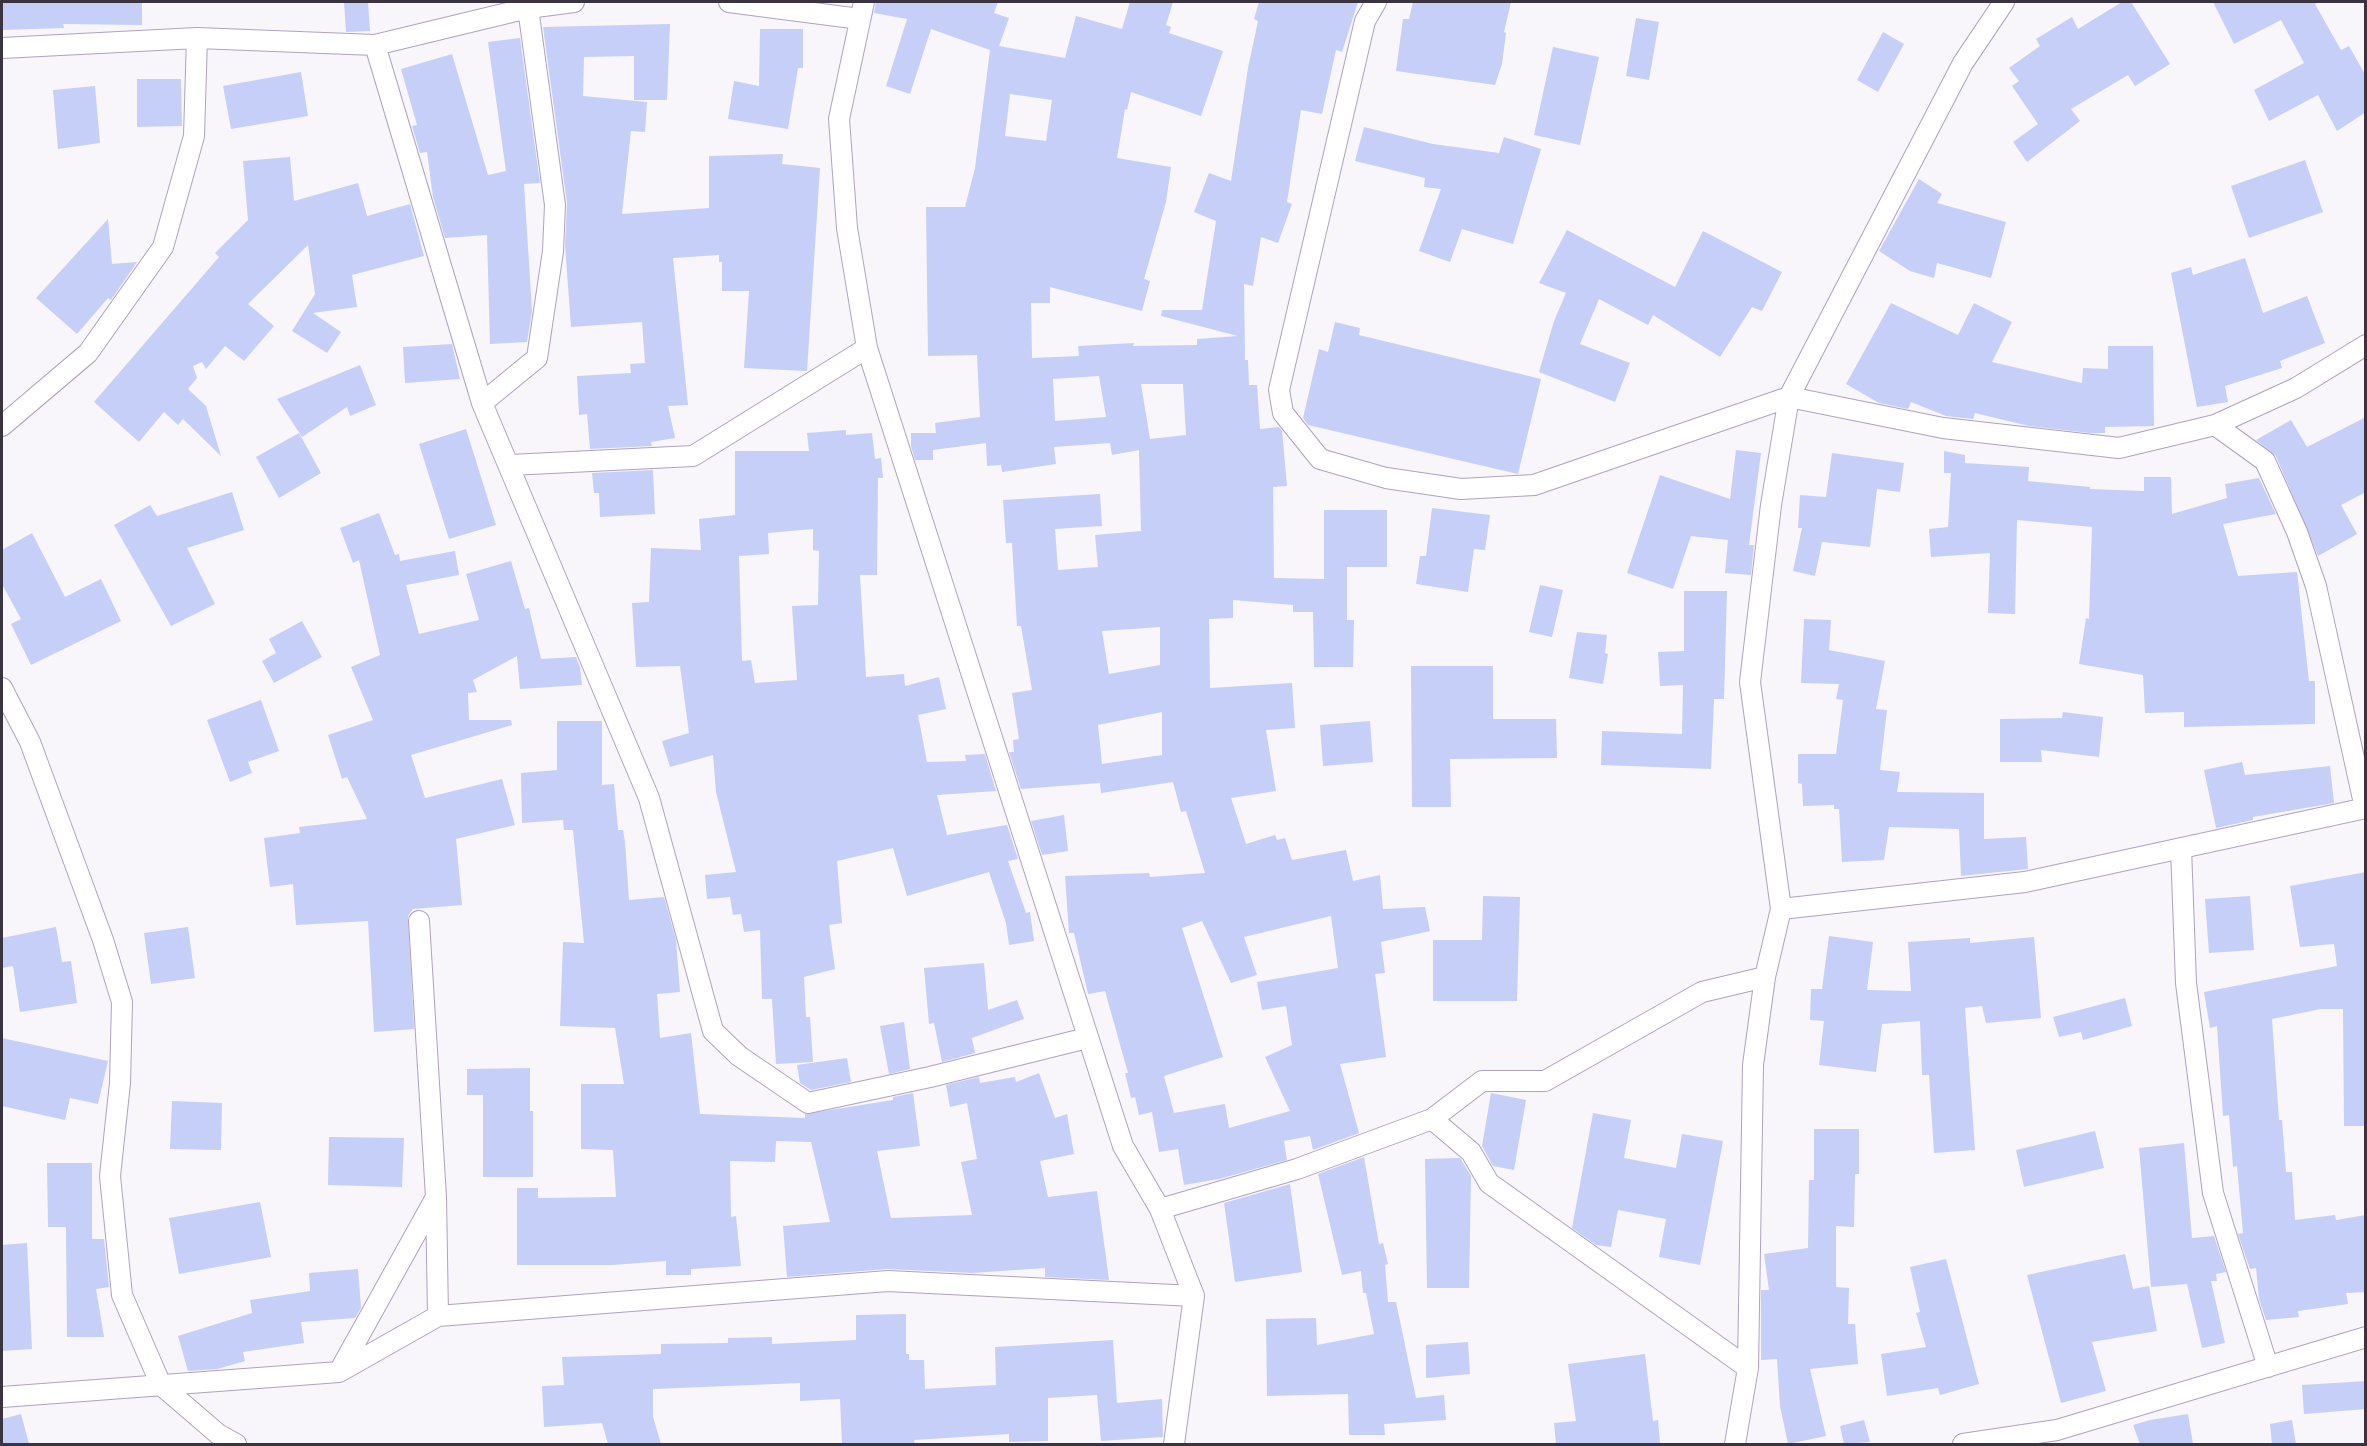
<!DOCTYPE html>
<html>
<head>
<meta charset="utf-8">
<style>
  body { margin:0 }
  #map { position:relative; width:2367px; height:1446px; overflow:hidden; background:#f8f5fb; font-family:"Noto Serif",serif }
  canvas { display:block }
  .frame { position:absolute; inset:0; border:3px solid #3a3441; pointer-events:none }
</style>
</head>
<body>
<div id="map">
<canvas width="2367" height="1446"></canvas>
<div class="frame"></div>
</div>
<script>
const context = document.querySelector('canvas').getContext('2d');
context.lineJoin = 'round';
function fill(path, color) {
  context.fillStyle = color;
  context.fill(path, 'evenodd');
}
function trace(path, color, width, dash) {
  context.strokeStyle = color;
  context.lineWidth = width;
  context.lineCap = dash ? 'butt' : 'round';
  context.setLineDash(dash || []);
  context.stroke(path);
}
const building = new Path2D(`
  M2,2H142V25L63,24L64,28L2,30Z
  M344,2H368L370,31L346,32Z
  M876,2H998L994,13L1009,18L999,46L1065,58L1076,16L1122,29L1130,2H1173L1166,25L1171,27L1169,33L1223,51L1201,116L1131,92L1127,110L1125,109L1117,158L1171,167L1166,202L1144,279L1150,281L1142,311L1050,287V303H1031L1032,358L1079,356L1078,346L1134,343L1133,346L1197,345V339L1238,336L1161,316L1162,310H1202L1216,221L1194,212L1209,173L1231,181L1248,68L1258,21L1254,19L1259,2H1358L1342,52L1336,50L1322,114L1301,110L1287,202L1292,204L1278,243L1261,237L1253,286L1244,284L1245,360H1248L1249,385H1257L1260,429L1279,427L1282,431L1287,486L1273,487L1274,578L1324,579V510H1387V567H1347V620H1354L1353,667H1314L1313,612H1293V605L1233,600V618L1209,619L1210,688L1292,683L1295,728L1266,730L1276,791L1231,798L1246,844L1275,835L1277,840L1285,838L1292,860L1346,850L1353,881L1380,875L1383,909L1425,907L1430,931L1381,942L1385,973L1375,974L1386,1057L1340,1064L1359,1133L1313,1150L1310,1136L1284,1141L1287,1160L1219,1179L1184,1185L1178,1149L1159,1152L1152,1112L1139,1115L1135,1097L1131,1098L1125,1073H1128L1105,991L1088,994L1074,933H1069L1065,876L1149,873L1150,877L1205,873L1186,811L1181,812L1173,782L1101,793L1100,783L1021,789L1009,752H1014L1013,740L1019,739L1012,693L1032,690L1021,626H1017L1012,543H1006L1003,500L1100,494L1102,526L1055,529L1058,570L1098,567L1095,535L1141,531L1139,450L1112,455L1110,443L1054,447L1056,464L1002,472L1001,465L987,466L986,443L933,450V460H915L911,446V433H936L935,423L980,417L977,355L928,356L926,207H965L975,168L990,50L931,29L910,94L886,86L907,19L874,13ZM1010,94L1052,100L1046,141L1005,136ZM1099,376L1106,417L1055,421L1053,379ZM1141,384H1183L1186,435L1150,439ZM1160,627V665L1109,674L1102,631ZM1162,712V755L1102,764L1098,725ZM1331,916L1338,968L1257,982L1262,1010L1286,1006L1292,1045L1265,1057L1290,1111L1229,1128L1225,1104L1174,1113L1164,1076L1223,1057L1182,928L1202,921L1231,983L1257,975L1244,937Z
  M1413,2H1511L1504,32L1506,33L1502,64L1495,85L1396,71L1403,19H1409Z
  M2122,2H2131L2170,64L2135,86L2128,75L2071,109L2080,121L2027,162L2013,142L2038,124L2012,86L2019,81L2009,68L2040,46L2036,39L2072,17L2078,29Z
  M2213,2H2319L2315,4L2341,50L2349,46L2366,76V112L2337,131L2318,95L2269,121L2254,90L2304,63L2281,20L2234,44Z
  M1636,18L1659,22L1649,80L1626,76Z
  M670,24L667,100H634V56L584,57L583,96L647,102L645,132L631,131L622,214L709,208V156L783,154L782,164L820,168L807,371L744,368L749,291H722V262H719V255L673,258L688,405L668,406L675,438L651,442L652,446L590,449L587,414L579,415L577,376L631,373L630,364L645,363L642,322L571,327L565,245L567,203L543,27Z
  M760,29H803V68H798L788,129L728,119L734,81L759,86Z
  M1883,32L1904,44L1878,92L1857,80Z
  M520,38L540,183L524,184L532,311L527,342L490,344L487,235L445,238L433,197L427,152L420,153L412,126L417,125L401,69L452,54L488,175L506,171L488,42Z
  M1553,47L1599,57L1580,145L1534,135Z
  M301,72L308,116L231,129L223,86Z
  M137,79H181L182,126L137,127Z
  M95,86L100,143L58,149L53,90Z
  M1364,127L1433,144L1499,153L1504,137L1541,149L1513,244L1462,229L1450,262L1419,251L1441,189L1424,187L1425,178L1355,161Z
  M290,157L294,201L358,183L367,216L410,204L424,256L352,275L357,307L313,313L341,332L327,353L292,331L315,294L308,245L248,304L274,326L244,361L225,346L206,369L202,362L193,366L197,378L188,389L206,406L221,456L183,419L178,425L164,412L139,442L94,402L219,257L215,253L248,220L243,161Z
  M2305,160L2323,212L2249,238L2231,186Z
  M1919,179L1942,194L1937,203L2006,222L1991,278L1937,263L1934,278L1910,271L1879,251Z
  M108,219L112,264L137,262L111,300L108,298L77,334L36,298Z
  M1567,230L1675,287L1703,231L1782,272L1762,311L1752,307L1720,357L1653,315L1648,325L1599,299L1580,344L1630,363L1615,402L1539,372L1554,321L1566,293L1539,283Z
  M2245,258L2263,313L2307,296L2325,343L2280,361L2282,368L2225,386L2228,402L2197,407L2171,273L2191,267L2193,275Z
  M1891,303L1958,335L1974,303L2012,322L1992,362L2082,383L2083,368L2108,369V346H2153L2154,426L2105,427V433H2089L2029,426L1975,413L1973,419L1946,416L1911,402L1908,409L1879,403L1846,384Z
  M1335,322L1360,328L1359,335L1541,379L1518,474L1308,425L1303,418L1319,349L1328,352Z
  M452,344L460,379L405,383L403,347Z
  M360,365L376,405L350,416L347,407L302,437L277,399Z
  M2366,417V492L2341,505L2357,534L2318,556L2276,456L2256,440L2291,420L2307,447Z
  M466,429L496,525L449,539L419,444Z
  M846,430V435L872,433L875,459L881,458L883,478H878L877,575H860L866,677L904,674L905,686L939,677L946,709L918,715L927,762L966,761L965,755L985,754L996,791L937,795L947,835L1007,825L1018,859L1008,861L1026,913L1030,912L1034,941L1009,945L1006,923L989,872L907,896L893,848L837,861L842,923L829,925L835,969L804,977L806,1017H810L813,1062L776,1064L772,999H762L760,930L744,932L741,914L733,915L730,897L707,899L705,875L736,872L716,792L713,755L670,767L662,741L689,733L680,666L636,667L632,603L649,602L651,548L701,550L699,519L735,515V451H809L807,433ZM813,529V550L819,551L818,605L792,606L797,680L755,683L751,660L742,661L739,556L769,554L768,533Z
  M299,433L321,473L279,498L256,457Z
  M1736,450L1761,453L1749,545H1754L1751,575L1725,573L1728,540L1691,536L1673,589L1627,573L1660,475L1730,499Z
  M1944,451L1965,455V463L2029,467L2028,481L2090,487V489L2144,491V477H2171L2172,514L2227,498L2225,484L2259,478L2276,514L2223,524L2238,576L2297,572L2309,681H2315V724L2184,727V712L2145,713L2143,675L2079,664L2086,618L2089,619L2092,527L2017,520L2015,614L1988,613L1990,553L1931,557L1929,529L1948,527L1951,473H1944Z
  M1832,453L1904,463L1900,492L1877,489L1870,547L1822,542L1815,576L1793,571L1802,528H1798L1800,495L1826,497Z
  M653,470L655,514L600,517L599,493H594L592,473Z
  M232,492L244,530L187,548L215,604L171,626L114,525L150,505L157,516Z
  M1432,508L1490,515L1485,550L1474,549L1468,592L1416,584L1420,556H1426Z
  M379,513L395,555L399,554L400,561L455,551L459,575L406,585L419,634L479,620L466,574L511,561L525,609L529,608L541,659L576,657L580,667L582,685L520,689L517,656L473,680L477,692L468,693L469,720H511L512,725L411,755L425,798L502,779L515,825L456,839L462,905L413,909L408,916L414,1029L374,1032L368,921L296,925L293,884L270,887L264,838L300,833L299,827L367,819L347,777L342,779L328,735L373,720L351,667L380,655L359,560L353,563L340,528Z
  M32,533L65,597L101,579L121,621L31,665L11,624L21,619L2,584V550Z
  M1540,585L1563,590L1552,637L1529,632Z
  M1684,591H1727L1724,699H1714L1711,769L1601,765L1602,731L1682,734L1683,685L1660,686L1658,652L1684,651Z
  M1804,619L1831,620L1829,650L1885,661L1876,709L1887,710L1880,770L1900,772L1897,792L1984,793V839L2026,837L2028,869L1961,876L1959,829L1889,827L1884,860L1842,862L1839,809H1834V805L1803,806L1802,784L1798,783V754H1836L1843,700L1836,699L1839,684L1801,683Z
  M302,621L322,657L274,683L262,661L276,653L269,639Z
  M1577,632L1607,635L1605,653L1608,654L1603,684L1569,678Z
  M1411,666H1493V719H1556L1557,758L1450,759L1451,807H1412Z
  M261,700L279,751L248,762L252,773L230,782L207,720Z
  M2063,712L2103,717L2099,757L2041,750L2042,762H2000V719L2062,718Z
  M557,721H602V785L614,784L618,830H623L625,842L629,900L664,897L676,940L680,992L657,994L660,1038L691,1033L700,1114L805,1118V1114L893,1100V1097L913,1093L920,1146L877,1151L891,1218L972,1215L961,1162L977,1159L967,1103L950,1107L946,1085L979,1077L980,1083L1015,1077L1016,1082L1039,1073L1055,1118L1067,1114L1074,1154L1040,1161L1048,1197L1097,1191L1109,1280L1045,1277V1268L972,1273L887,1269L787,1277L783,1226L830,1222L811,1142L776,1141L775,1162L730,1161L731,1217L736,1216L741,1266L691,1269V1275H666V1261L613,1265H517V1188H538V1198L616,1197L613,1150L581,1149V1084H624L615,1028L560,1026L563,942L584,943L573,830H564L563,820L522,823L521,773L557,770Z
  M1370,721L1373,762L1323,766L1320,725Z
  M2242,762L2245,775L2330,766L2334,803L2253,817V820L2216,828L2204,770Z
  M1064,815L1068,851L1042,855L1031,821Z
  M2366,872V1126H2344L2343,1009H2321L2272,1019L2279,1120H2282L2286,1172H2292L2295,1220L2335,1215L2336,1220L2366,1215V1292L2346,1293L2348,1304L2298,1311L2299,1317L2266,1320L2259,1299L2256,1268L2250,1269L2238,1234L2243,1233L2237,1166L2233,1167L2229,1115L2223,1116L2217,1026L2210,1028L2204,992L2337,966L2334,944L2300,947L2290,886Z
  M1483,896L1520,897L1517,1001H1433V940H1482Z
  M2250,896L2254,950L2209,953L2205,899Z
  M56,927L62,962L71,961L77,1003L20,1012L13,966L2,968V938Z
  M188,927L195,978L151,984L144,933Z
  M1829,936L1873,942L1867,990L1911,991L1908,942L1970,938V943L2034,937L2041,1018L1986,1023L1982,1006L1965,1008L1975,1150L1934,1153L1929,1075H1922L1920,1021L1882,1024L1876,1072L1819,1065L1824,1021L1810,1020L1811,989H1822Z
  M984,963L988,1010L1017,1000L1024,1019L972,1038L975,1053L942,1062L934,1023L929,1024L924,968Z
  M2125,998L2132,1026L2083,1040L2081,1032L2059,1037L2053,1017Z
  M904,1022L910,1069L889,1074L880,1026Z
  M2,1038L108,1061L98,1104L70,1098L65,1120L2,1106Z
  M847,1058L851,1082L811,1090L800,1083L797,1065Z
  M530,1068V1111H533V1177H483V1095H467V1069Z
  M1491,1093L1526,1100L1514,1170L1493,1166L1482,1146Z
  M172,1101L222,1103L221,1150L170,1149Z
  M1593,1113L1631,1120L1624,1158L1676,1168L1682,1134L1723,1141L1700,1265L1659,1257L1666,1219L1618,1210L1611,1247L1596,1245L1572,1228Z
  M1814,1129H1859V1174H1855L1854,1227L1836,1226V1287L1849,1288L1848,1324H1855L1858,1364L1810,1369L1826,1436L1788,1444L1780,1406L1777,1359L1761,1360V1290H1769L1764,1254L1808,1248L1809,1180H1814Z
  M2095,1131L2104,1168L2024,1187L2016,1150Z
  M329,1137L404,1138L402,1187L328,1185Z
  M2184,1143L2192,1238L2214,1236L2226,1272L2216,1274L2217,1281H2211L2225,1343L2202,1348L2187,1284L2151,1287L2139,1148Z
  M1364,1157L1379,1244L1383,1243L1388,1264L1385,1265L1388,1302H1396L1416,1398L1444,1395L1446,1420L1384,1424L1385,1435H1349L1348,1394L1267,1396L1266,1319L1316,1318L1317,1345L1374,1334L1366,1293H1363L1361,1271L1342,1275L1318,1174Z
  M1460,1158L1471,1176L1469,1288H1427L1425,1159Z
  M47,1163H92V1239H104L109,1287L96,1289L104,1337H67L66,1227H48Z
  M1290,1184L1302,1272L1235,1282L1224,1203Z
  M260,1202L271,1257L179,1274L169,1218Z
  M27,1243L32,1349L2,1351V1245Z
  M2125,1254L2133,1289L2149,1286L2157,1331L2092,1342L2106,1391L2061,1403L2027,1275Z
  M1946,1259L1979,1384L1940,1395L1938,1388L1887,1396L1881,1354L1926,1347L1916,1313L1920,1312L1910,1267Z
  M358,1269L361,1308L355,1318L301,1322L304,1343L243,1352L245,1361L217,1369L188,1371L178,1336L252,1313L250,1300L310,1291L309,1273Z
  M906,1314V1354H909V1360H924L925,1389L996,1385L995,1347L1113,1340L1117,1403L1162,1399L1163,1437L1101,1441L1097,1395L1048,1398V1441L1009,1442V1434L914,1440L915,1444H842L840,1399L800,1401V1383L653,1389V1417L661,1444H608L602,1423L544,1427L542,1386L564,1385L562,1357L661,1354V1344L728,1343V1338L772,1337V1344L856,1340V1315Z
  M1468,1342L1470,1374L1426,1378V1345Z
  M1645,1354L1653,1421L1658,1420L1660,1444H1556L1554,1423L1576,1421L1568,1364Z
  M2366,1381V1409L2304,1414L2302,1385Z
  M21,1414L29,1444H2V1419Z
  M2188,1414L2193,1444H2140L2133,1425L2150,1420Z
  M1864,1420L1870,1442L1844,1444L1840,1426Z
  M2292,1420L2296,1444H2272L2270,1424Z`);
const minor = new Path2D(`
  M729,2L860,19
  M864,2L839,119L847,228L867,348L1123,1146L1160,1209L1194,1296L1174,1444
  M1376,2L1365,21L1279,390L1283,413L1320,459L1386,478L1461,489L1534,485L1789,397L1943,428L2119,448L2215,425L2296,388L2366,345
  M375,45L482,403L649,798L713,1031L739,1056L808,1103L930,1077L1087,1038
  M2,48L197,38L375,45L528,8L574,2
  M482,403L537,358L553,251L555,205L528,8
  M2215,425L2265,461L2297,532L2316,586L2365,808
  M2,426L88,353L163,247L194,136L197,38
  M510,465L693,456L867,348
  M2,688L30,742L103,940L122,1002L120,1083L110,1176L122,1295L161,1385L218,1434L236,1444
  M2181,848L2186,983L2213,1193L2268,1367
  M1781,909L2025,882L2366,808
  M419,921L436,1197L438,1316
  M1432,1119L1471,1152L1489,1183L1748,1368
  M1160,1209L1297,1169L1432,1119L1482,1081H1545L1702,992L1765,977
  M340,1370L435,1199
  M2,1397L339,1372L438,1316L888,1281L1194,1296
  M1735,1444L1748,1368L1753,1065L1765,977L1781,909L1750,682L1771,505L1789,397L1963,63L2004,2
  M1963,1444L2057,1430L2366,1337`);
fill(building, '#c5cff7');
trace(minor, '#afa2c0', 22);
trace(minor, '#fff', 20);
</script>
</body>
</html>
